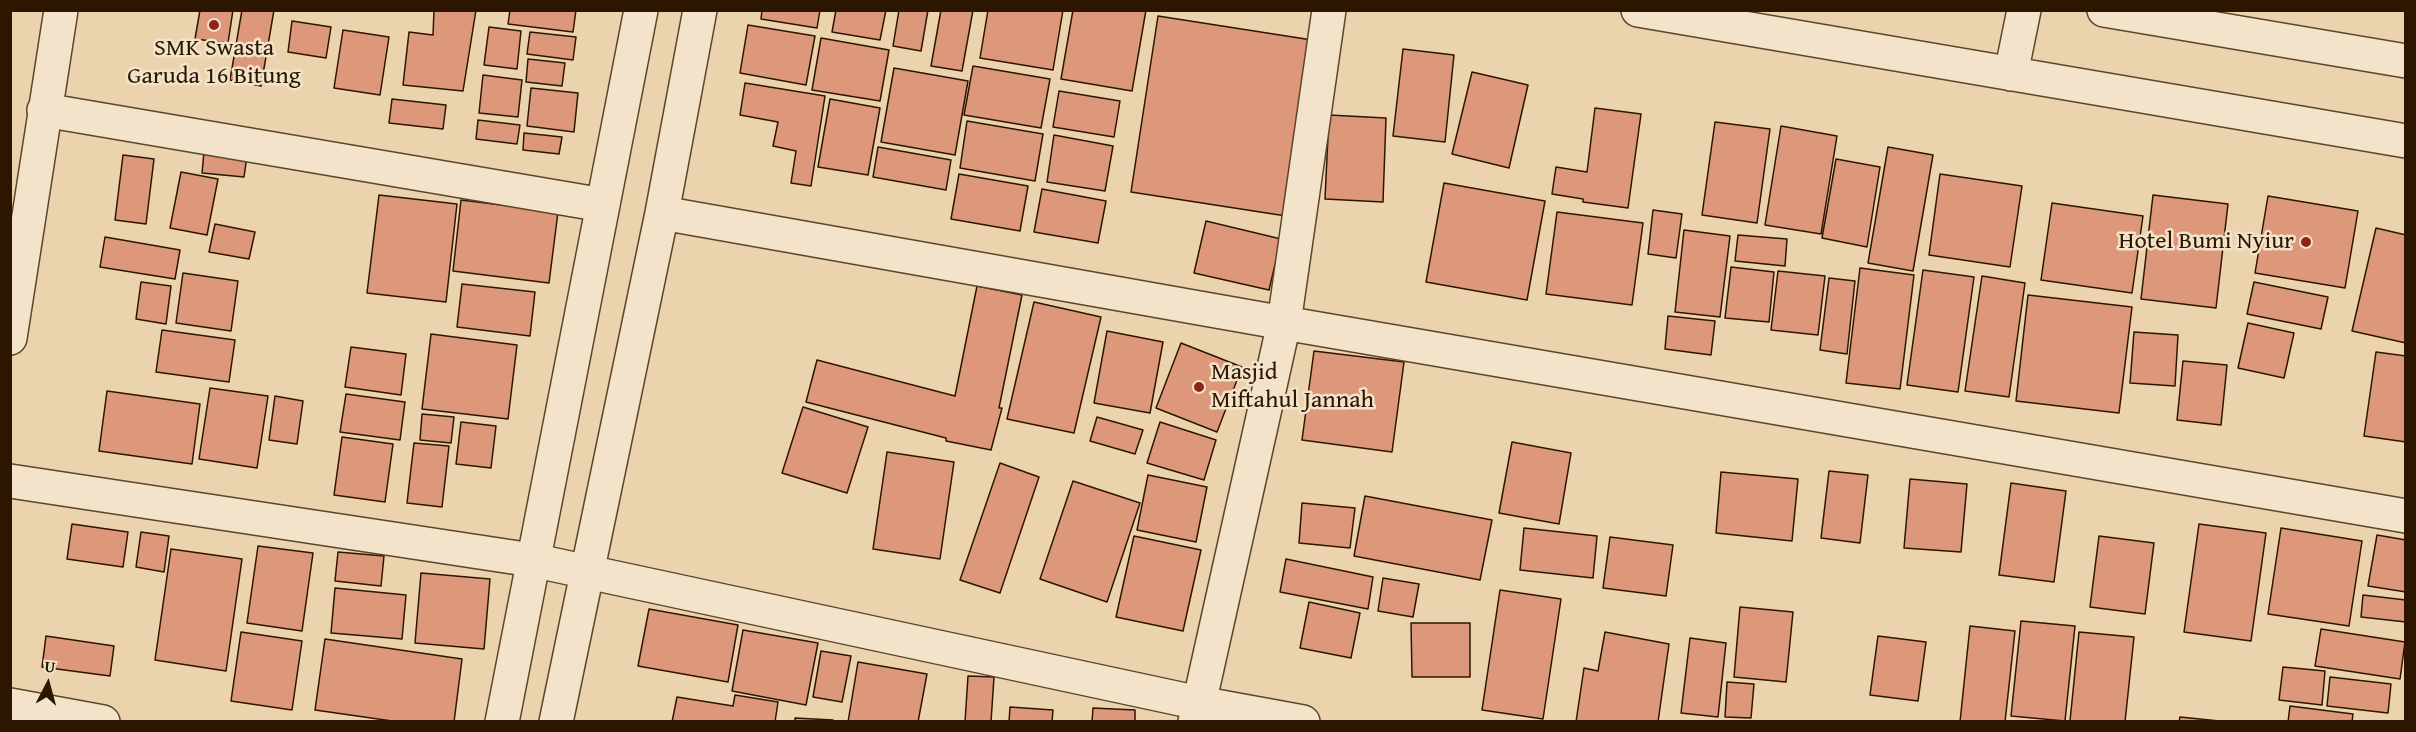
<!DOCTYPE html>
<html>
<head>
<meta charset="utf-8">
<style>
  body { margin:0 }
  #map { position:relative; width:2416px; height:732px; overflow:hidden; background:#ebd4ad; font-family:"Gentium Book Plus",serif }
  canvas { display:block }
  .frame { position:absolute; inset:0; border:12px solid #2d1600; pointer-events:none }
  .north { position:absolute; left:18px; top:654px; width:60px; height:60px; -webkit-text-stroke:4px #f2e3ca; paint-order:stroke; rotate:6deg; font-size:16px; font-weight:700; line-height:24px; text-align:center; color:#2d1600 }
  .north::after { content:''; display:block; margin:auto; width:21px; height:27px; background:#2d1600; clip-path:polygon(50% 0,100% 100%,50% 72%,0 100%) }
</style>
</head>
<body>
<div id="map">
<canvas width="2416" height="732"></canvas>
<div class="frame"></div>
<div class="north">U</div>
</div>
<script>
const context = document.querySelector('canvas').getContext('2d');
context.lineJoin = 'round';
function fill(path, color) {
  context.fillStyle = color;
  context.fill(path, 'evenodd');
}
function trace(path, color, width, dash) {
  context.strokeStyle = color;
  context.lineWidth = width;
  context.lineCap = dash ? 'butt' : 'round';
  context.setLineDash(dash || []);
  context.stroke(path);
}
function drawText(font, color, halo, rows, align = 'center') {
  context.font = font + ' "Gentium Book Plus",serif';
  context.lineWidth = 5;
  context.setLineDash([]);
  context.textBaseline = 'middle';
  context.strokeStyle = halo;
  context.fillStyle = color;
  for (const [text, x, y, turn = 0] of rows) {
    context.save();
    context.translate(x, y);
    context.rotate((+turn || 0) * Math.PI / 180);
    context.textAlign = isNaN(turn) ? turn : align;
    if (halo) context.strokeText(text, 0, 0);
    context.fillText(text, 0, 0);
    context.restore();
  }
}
const building = new Path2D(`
  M200,10H233L228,43L195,39Z
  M242,10H274L261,86L230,80Z
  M434,10H476L463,91L403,85L409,32L433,35Z
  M510,10H576L573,32L508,24Z
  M762,10H820L817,28L761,19Z
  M836,10H886L880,40L832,32Z
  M899,10H928L921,51L893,46Z
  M941,10H973L962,71L931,66Z
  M988,10H1063L1053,70L980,58Z
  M1073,10H1146L1132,91L1061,79Z
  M1158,16L1312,40L1286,216L1131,192Z
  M292,21L331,27L326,58L288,52Z
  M748,25L815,36L806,85L740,73Z
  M489,27L521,31L517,69L484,65Z
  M343,30L389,37L380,95L334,88Z
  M530,32L576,37L573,60L527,54Z
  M821,38L889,50L880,101L812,90Z
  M1403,49L1454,55L1445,142L1393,136Z
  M528,59L565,63L562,86L526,82Z
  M973,66L1050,79L1041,128L964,115Z
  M894,68L968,81L955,155L881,142Z
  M1472,72L1528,85L1509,168L1452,154Z
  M483,75L522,80L518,117L479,113Z
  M745,83L825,96L811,186L791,183L796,151L773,146L778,122L740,115Z
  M531,88L578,93L574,132L527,126Z
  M1059,91L1120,101L1114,137L1053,127Z
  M392,99L446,105L443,129L389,123Z
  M830,99L880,108L868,175L818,167Z
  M1595,108L1641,114L1628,208L1583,202V199L1552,194L1556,167L1587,172Z
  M1329,115L1386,118L1383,202L1325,199Z
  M478,120L520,125L517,144L476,139Z
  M967,121L1043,134L1035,181L960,168Z
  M1715,122L1770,129L1757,223L1702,215Z
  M1781,126L1837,136L1821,234L1765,225Z
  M524,133L562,137L559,154L523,150Z
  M1054,135L1113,146L1105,191L1047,182Z
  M878,147L951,160L946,190L873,177Z
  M1888,147L1933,155L1913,271L1868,263Z
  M204,152L247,156L244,177L202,173Z
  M123,155L154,159L146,224L115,220Z
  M1836,159L1880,167L1867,247L1822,238Z
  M181,172L218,179L207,235L170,228Z
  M959,174L1028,186L1020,231L951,219Z
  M1940,174L2022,186L2010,267L1929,255Z
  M1444,183L1545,201L1527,300L1426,282Z
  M1042,189L1106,201L1098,243L1034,232Z
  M379,195L457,204L446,302L367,293Z
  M2153,195L2228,204L2216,308L2141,299Z
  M2268,196L2358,211L2345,288L2255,273Z
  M461,200L558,212L549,283L453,271Z
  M2052,203L2143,216L2132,293L2041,280Z
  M1653,210L1682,214L1676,258L1648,254Z
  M1557,212L1643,223L1632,305L1546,294Z
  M1206,221L1281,239L1269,290L1194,273Z
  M215,224L255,232L249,259L209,252Z
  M2376,228L2406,235V343L2352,331Z
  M1684,230L1730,236L1720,317L1675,312Z
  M1738,235L1787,239L1785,266L1735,261Z
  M105,237L180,250L175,279L100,267Z
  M1731,267L1774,272L1769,322L1725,318Z
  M1860,268L1914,275L1900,389L1846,383Z
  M1923,270L1974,277L1958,392L1907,385Z
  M1778,271L1825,276L1818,335L1771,330Z
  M183,273L238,281L231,331L176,323Z
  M1982,276L2025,283L2009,397L1965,391Z
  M1829,278L1855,281L1847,354L1820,350Z
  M141,282L171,286L166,324L136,319Z
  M2254,282L2328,297L2321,329L2247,314Z
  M462,284L535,292L530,336L457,327Z
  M977,286L1022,295L999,408H1002L991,450L946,441V438L806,402L817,360L955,396Z
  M2028,295L2132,307L2119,413L2016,401Z
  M1034,302L1101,317L1074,433L1007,419Z
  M1668,316L1715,321L1711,355L1665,349Z
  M2248,323L2294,333L2284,378L2238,368Z
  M162,330L235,340L229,382L156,372Z
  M1107,331L1163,342L1150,413L1094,403Z
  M2134,332L2178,335L2175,386L2130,383Z
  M431,334L517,345L508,419L422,409Z
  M1181,343L1242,367L1217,432L1156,408Z
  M351,347L406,354L401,395L345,387Z
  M1314,351L1404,362L1392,452L1302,440Z
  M2376,352L2406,356V442L2364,436Z
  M2183,361L2227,365L2221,425L2177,420Z
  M210,388L268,396L257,468L199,459Z
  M107,391L200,404L192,464L99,451Z
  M346,394L405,402L400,440L340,432Z
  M275,396L303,401L297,444L269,440Z
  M803,407L868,427L847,493L782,473Z
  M422,414L454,417L451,443L420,440Z
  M1097,417L1143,430L1135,454L1090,441Z
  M461,422L496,426L491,468L456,464Z
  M1160,422L1216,440L1204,480L1147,463Z
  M342,437L393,444L385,502L334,495Z
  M1512,442L1571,453L1559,524L1499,513Z
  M414,443L449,446L442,507L407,503Z
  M887,452L954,462L940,559L873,549Z
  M1000,463L1039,477L1000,593L960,580Z
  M1829,471L1868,475L1860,543L1821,538Z
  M1721,472L1798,479L1792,541L1716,533Z
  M1148,475L1207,487L1196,542L1137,530Z
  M1910,479L1967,484L1961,552L1904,548Z
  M1073,481L1140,503L1107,602L1040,579Z
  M2011,483L2066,491L2054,582L1999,575Z
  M1365,496L1492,520L1480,580L1354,556Z
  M1302,503L1355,508L1350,548L1299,543Z
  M72,524L128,532L123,567L67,559Z
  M2199,524L2266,533L2251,641L2184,632Z
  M1524,528L1597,536L1593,578L1520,570Z
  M2281,528L2362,541L2349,626L2268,614Z
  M141,532L169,536L164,572L136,567Z
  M2377,535L2406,540V592L2368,586Z
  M1134,536L1201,550L1183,631L1116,617Z
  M2099,536L2154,543L2145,614L2090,607Z
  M1610,537L1673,545L1666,596L1603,588Z
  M258,546L313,553L302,631L247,623Z
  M171,549L242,559L226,671L155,660Z
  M338,552L384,556L381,586L335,581Z
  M1286,559L1373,577L1368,609L1280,592Z
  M421,573L490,579L484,649L415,643Z
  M1383,578L1419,584L1413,617L1378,611Z
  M335,588L406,595L402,639L331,633Z
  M1500,590L1561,599L1543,719L1482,710Z
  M2363,595L2406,600V622L2361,617Z
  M1309,602L1360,613L1351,658L1300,648Z
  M1740,607L1793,612L1786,682L1734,677Z
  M649,609L738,625L728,682L638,666Z
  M2021,621L2075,626L2065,721L2011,716Z
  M1411,623H1470V677H1412Z
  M1970,626L2015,631L2005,722H1960Z
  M2321,629L2405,642L2400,679L2315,666Z
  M743,630L818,643L806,705L732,691Z
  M241,632L302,641L292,710L231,701Z
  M1605,632L1669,644L1658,722H1576L1584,668L1598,671Z
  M2079,632L2134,637L2125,722L2070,721Z
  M46,636L114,646L110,676L42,667Z
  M1878,636L1926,642L1918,701L1870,695Z
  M1690,638L1726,643L1718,717L1681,713Z
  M325,639L462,659L454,722H399L315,710Z
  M821,651L851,656L842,702L813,697Z
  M858,662L927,674L918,722H848Z
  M2283,667L2325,671L2322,705L2279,700Z
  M968,676L994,677L991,722H965Z
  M2330,677L2391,684L2388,713L2327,706Z
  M1727,682L1754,684L1751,718L1725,717Z
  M735,695L778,702L775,722H672L677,697L733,706Z
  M2290,706L2353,714L2352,722H2288Z
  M1010,707L1053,710L1052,722H1009Z
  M1093,708L1135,710V722H1092Z
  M2180,717L2229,722H2179Z
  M795,718L833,720V722H795Z`);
const minor = new Path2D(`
  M44,110L603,205
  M662,213L1284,323L2406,516
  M10,481L532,560L1199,703L1303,722
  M10,705L103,722
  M502,722L641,10
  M556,722L662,213L700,10
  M1195,722L1284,323L1329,10`);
const tertiary = new Path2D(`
  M1638,10L2406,141
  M2104,10L2406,61
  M2011,74L2024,10
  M10,338L61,10`);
const markers = [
  [214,25,6,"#8f2418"],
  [2306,242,6,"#8f2418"],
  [1199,387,6,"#8f2418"]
];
const poiNames = [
  ["SMK Swasta",214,49],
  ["Garuda 16 Bitung",214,77],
  ["Hotel Bumi Nyiur",2294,242,"right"],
  ["Masjid",1211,373,"left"],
  ["Miftahul Jannah",1211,401,"left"]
];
fill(building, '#dd987c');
trace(building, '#2d1600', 1.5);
trace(minor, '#5c462b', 36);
trace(tertiary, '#5c462b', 36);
trace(minor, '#f2e3ca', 33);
trace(tertiary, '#f2e3ca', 33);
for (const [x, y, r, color] of markers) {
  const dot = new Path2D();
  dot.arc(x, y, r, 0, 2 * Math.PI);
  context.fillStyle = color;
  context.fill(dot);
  trace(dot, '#f2e3ca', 2);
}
drawText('24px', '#2d1600', '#f2e3ca', poiNames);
</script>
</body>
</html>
